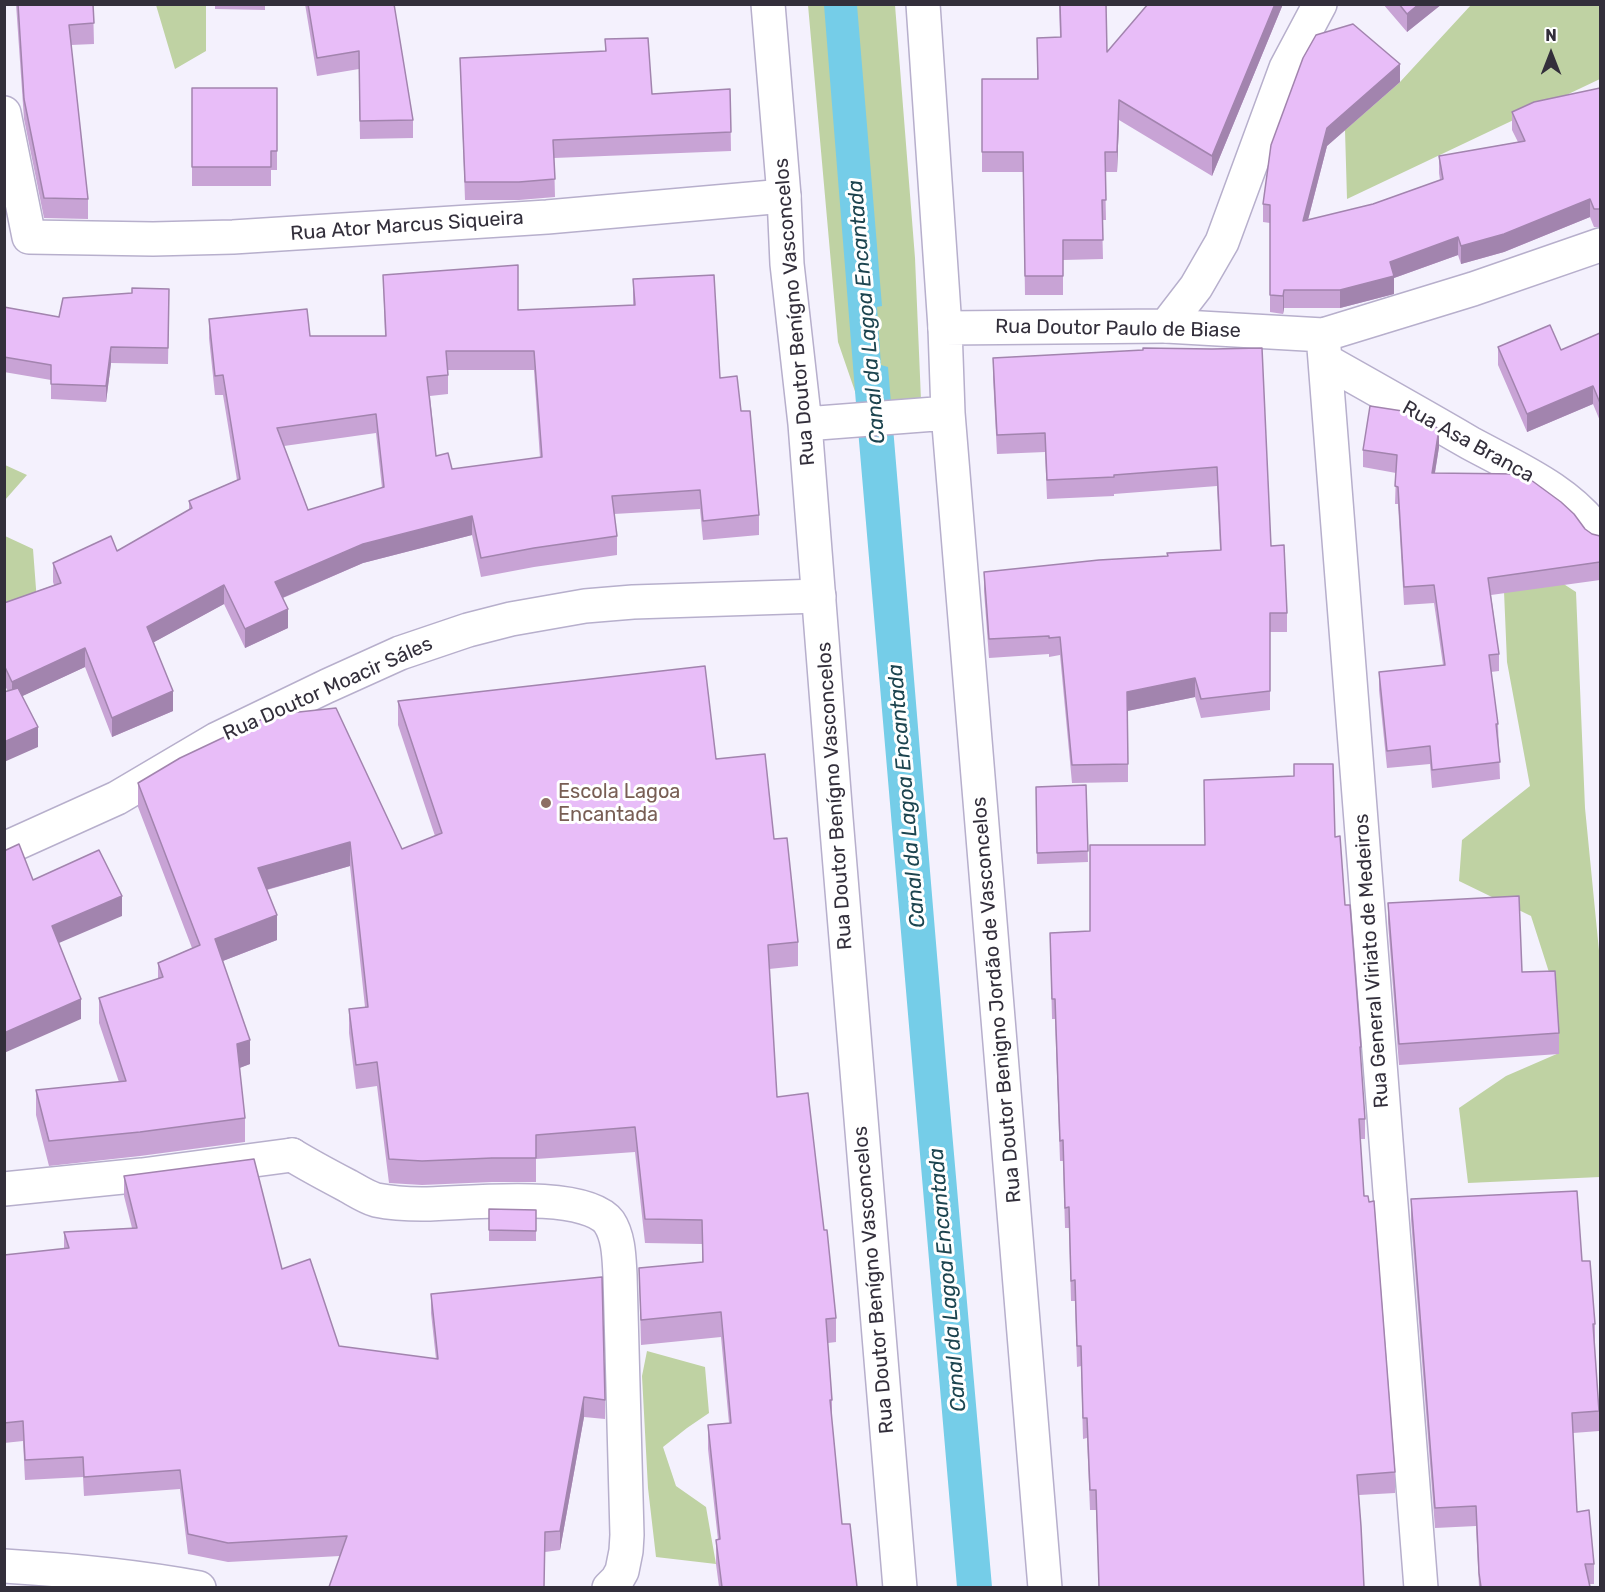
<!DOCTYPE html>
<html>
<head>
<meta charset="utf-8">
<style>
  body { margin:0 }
  #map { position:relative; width:1605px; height:1592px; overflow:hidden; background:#f4f1fd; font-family:Rubik,sans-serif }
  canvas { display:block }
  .frame { position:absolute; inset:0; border:6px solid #332f3b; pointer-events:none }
  .north { position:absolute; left:1521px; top:24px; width:60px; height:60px; -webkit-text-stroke:4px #fff; paint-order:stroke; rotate:0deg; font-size:16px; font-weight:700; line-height:24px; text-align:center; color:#332f3b }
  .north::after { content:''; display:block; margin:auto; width:21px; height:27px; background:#332f3b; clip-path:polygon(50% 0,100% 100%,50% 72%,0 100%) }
</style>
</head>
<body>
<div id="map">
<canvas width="1605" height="1592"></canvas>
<div class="frame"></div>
<div class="north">N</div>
</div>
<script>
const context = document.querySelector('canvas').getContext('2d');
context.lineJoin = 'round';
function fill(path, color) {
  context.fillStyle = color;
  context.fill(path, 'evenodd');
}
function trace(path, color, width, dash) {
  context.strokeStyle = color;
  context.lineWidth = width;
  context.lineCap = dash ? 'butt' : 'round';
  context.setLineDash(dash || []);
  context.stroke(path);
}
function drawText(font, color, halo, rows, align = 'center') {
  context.font = font + ' Rubik,sans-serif';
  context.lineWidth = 6;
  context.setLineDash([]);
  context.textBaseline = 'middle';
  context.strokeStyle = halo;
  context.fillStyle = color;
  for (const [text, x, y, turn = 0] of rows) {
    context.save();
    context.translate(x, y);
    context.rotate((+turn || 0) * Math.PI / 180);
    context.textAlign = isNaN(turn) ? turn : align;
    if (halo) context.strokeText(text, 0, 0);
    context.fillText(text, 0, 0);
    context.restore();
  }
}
const green = new Path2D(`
  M156,5H206V51L175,69Z
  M808,5H895L915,258L921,400L859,403L838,342Z
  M1471,5H1600V79L1347,199L1345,130L1400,82Z
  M5,465L27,475L5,500Z
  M5,536L33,549L37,602L5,611Z
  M1502,544L1576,592L1585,808L1600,961V1177L1468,1183L1459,1108L1506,1076L1559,1053L1555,991L1531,916L1459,881L1462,840L1530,786L1507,662Z
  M647,1351L705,1367L709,1413L687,1428L663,1447L676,1486L706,1507L716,1564L656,1557L648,1488L642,1376Z`);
const water = new Path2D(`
  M824,5H857L882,306L877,307L881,365L888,367L946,1063L992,1587H957L859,441Z`);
const pedestrian = new Path2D(`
  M4,1189L142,1175L292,1155`);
const minor = new Path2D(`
  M4,113L29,237L153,239L233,237L547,217L784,196
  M1166,326L1323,335L1473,289L1600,245
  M1323,335L1421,1588
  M1326,361C1374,388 1422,415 1470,443C1516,468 1571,491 1600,535
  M4,849L117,798L217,739L327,686L400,653L468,630L511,619L585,606L633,602L819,596
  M292,1155C310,1166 329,1176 348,1186C357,1191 366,1197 376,1200C391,1203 407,1204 422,1204C462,1204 584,1189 609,1222C619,1237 619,1258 620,1275L627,1535L626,1551L622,1571L617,1580L609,1588`);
const tertiary = new Path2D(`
  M923,4L945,328`);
const secondary = new Path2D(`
  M768,4L784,196L787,264L805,424L836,818L900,1588
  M805,424L948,413
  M4,1566C70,1570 135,1576 199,1588
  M1045,1588L948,413L945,328L1166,326L1196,287L1222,242L1286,68L1320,4`);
const wall = new Path2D(`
  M16,4H93L94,44L71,45L88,199V219L44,218L24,119Z
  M215,4H265V10L215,9Z
  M305,4H394L413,120V138L360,139L359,69L317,76Z
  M1059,4H1106L1107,52L1283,4L1212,176L1119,120L1117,172H1105L1106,220H1102L1103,259L1063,260V295H1025L1023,172H982V79H1037V38L1060,37Z
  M1383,4H1442L1407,32Z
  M1353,24L1400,82L1327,146L1308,220L1373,204L1440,180L1439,173V156L1518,142L1512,130V112L1600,88V227H1594L1590,217L1504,252L1461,264L1458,255L1394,278V294L1340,308H1284L1283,314L1270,312V223L1263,222V204Z
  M605,39L652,94L730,89L731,151L554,158L555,197L519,200H465L460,58L605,51Z
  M192,88H277V170H271V186H192Z
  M383,275L518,310L633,305V279L720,378L741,411L759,515V535L703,540L700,509L614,514L617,536V555L534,567L481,577L472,535L363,563L283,598L288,628L245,648L224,604L154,642L173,711L112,737L85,667L22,696L38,747L4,684V603L54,585L53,582V563L117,551L189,510V501L237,480L223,395H215L209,338V319L310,336H385ZM448,370H534L540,458L452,469L436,456L430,396L448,394ZM376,433L382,488L308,510L284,446Z
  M169,305L168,364L111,363L106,402L51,399V380L4,372V307L59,317Z
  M1600,333V421L1593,404L1527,432L1498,365V347L1561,350Z
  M1143,350L1271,546L1287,613V632H1270V710L1201,718L1195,697L1128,711V782L1072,783L1060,655L1049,657V654L989,658L984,591V572L1167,556L1220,550L1217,486L1114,494V496L1047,499L1045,452L997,454L993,377V358Z
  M1439,447L1435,473L1585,529L1592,534L1600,536V580L1491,595L1499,654V671L1491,672L1498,724L1500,779L1432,788L1430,764L1387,768L1379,690V672L1443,665L1434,603L1404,605L1398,504H1395L1396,473L1363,467V450Z
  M398,701L716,759L774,839L798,942V966L769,969L777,1097L824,1230L836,1318V1342L828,1343L832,1400V1424L842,1524L857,1587H719L716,1564V1540H718L708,1449V1425L729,1423L721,1337L641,1345L639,1268L702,1262V1244L645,1243L635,1152L536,1159V1182H492L422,1185L389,1183L377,1086L356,1089L349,1033V1009L365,1007L350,866L267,890L277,940L223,961L250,1064L239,1068L245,1118V1142L140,1156L49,1166L36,1115V1090L119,1082L99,1023V998L158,979V963L192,948L138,807V783L402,849L435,836L398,725Z
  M1086,785L1088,862L1037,864L1036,787Z
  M1335,837L1345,905L1361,1047V1066L1365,1119V1139H1360L1364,1196L1395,1472V1493L1359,1495L1364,1587H1099L1096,1510H1090L1087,1438L1083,1439L1081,1366L1077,1367L1075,1301H1071L1069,1228H1065L1063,1161H1060L1055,1019H1052L1050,933L1090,931L1205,845Z
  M1388,903L1522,972L1559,1033V1054L1399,1065L1388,923Z
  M124,1176L282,1269L339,1346L436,1359L431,1313V1294L605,1400V1419L584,1417L560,1550L545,1552L340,1556L228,1562L188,1554L180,1489L84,1496L83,1477L25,1480L23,1441L4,1443V1255L64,1249V1232L132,1228L124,1196Z
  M1411,1199L1582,1261L1595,1324V1344H1594L1599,1411V1431L1573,1433L1577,1512L1594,1564V1584H1589L1590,1587H1479L1476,1526L1435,1528L1411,1220Z
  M489,1209L536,1210V1241H489Z`);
const shadedWall = new Path2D(`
  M1275,4H1283L1212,176V156Z
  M1419,4H1442L1407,32V14Z
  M1400,64V82L1327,146L1303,239V221L1327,128Z
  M1119,100V120L1117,172V152Z
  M1590,199V217L1504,252L1461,264V246Z
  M1458,237V255L1394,278V294L1340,308V290L1390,262Z
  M1284,290V308L1283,314V296Z
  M111,347V363L106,402V386Z
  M1593,386V404L1527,432V414Z
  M1439,429V447L1432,490V473Z
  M472,516V535L363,563L275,601V582L363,544Z
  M224,585V604L147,646V627Z
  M288,609V628L245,648V629Z
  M85,648V667L12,701V682Z
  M1195,678V697L1127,711V692Z
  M173,691V711L112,737V718Z
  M38,727V747L4,762V742Z
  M350,842V866L258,892V868Z
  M122,896V916L52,946V926Z
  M277,915V940L215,964V939Z
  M81,999V1019L4,1053V1033Z
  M250,1040V1064L237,1069V1044Z
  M584,1397V1417L560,1550V1531Z`);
const building = new Path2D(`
  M18,4H93L94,23L69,25L88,199L44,198L24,99Z
  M308,4H394L413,120L360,121L359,51L317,58Z
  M1060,4H1106L1107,52L1148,4H1275L1212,156L1119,100L1117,152H1105L1106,200H1102L1103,240H1063V276H1025L1023,152H982V79H1038L1037,38L1061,37Z
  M1399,4H1419L1407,14Z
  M1353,24L1400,64L1327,128L1303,221L1373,204L1443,179L1439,156L1525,141L1512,112L1534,102L1600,88V209H1594L1590,199L1504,234L1461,246L1458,237L1390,262L1394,276L1340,290H1284L1283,296L1270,295V205L1263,204L1271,145L1303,58L1316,35Z
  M648,38L652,94L730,89L731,132L553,140L555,179L519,182H465L460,58L606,51L605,39Z
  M192,88H277V151H271V167H192Z
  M518,265V310L635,305L633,279L714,275L720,378L737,376L741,411H750L759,515L703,521L700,490L612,496L617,536L534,548L481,558L472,516L363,544L275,582L288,609L245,629L224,585L147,627L173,691L112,718L85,648L12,682L4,665V603L61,583L53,563L111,536L117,551L192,508L189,501L240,479L223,375L215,376L209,319L307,309L310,336H386L383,275ZM446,351H534L542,457L452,469L448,453L436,456L427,377L448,375ZM376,414L384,487L308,510L277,428Z
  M132,288L169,289L168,348L111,347L106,386L51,384V365L4,357V307L59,317L63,298L132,293Z
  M1550,325L1561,350L1600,333V403L1593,386L1527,414L1498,347Z
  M1143,348L1212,349L1262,348L1271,546L1284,545L1287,613H1270V691L1201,699L1195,678L1127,692L1128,764L1072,765L1060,637L1049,638V636L989,639L984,572L1099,560L1168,556L1167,553L1221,550L1217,467L1114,475V477L1047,480L1045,433L997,435L993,358L1143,350Z
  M1370,406L1409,412L1439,429L1432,473L1519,474L1531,480L1561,502L1574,514L1585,529L1592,534L1600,536V562L1488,578L1499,654L1489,655L1498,724H1496L1500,762L1432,770L1430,746L1387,751L1379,672L1445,665L1434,585L1404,587L1398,487L1395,486L1397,455L1363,450Z
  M705,666L716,759L765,754L774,839L787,838L798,942L768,945L777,1097L808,1093L824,1230H827L836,1318L826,1319L832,1400H830L842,1524H850L857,1587H722L716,1540L720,1539L708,1425L731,1423L721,1312L641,1320L639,1268L703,1262L702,1220L645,1219L635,1127L536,1135V1158H492L422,1161L389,1159L377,1062L356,1065L349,1009L368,1007L350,842L258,868L277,915L215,939L250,1040L237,1044L245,1118L140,1132L49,1141L36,1090L126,1081L99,998L163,977L158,963L200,945L138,783L180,758L271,715L336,708L402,849L442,833L398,701Z
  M18,688L38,727L4,742V692Z
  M1294,764H1333L1335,837L1340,836L1345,905H1350L1361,1047H1360L1365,1119H1359L1364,1196H1368L1369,1202L1374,1201L1395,1472L1357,1475L1361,1526L1364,1587H1099L1096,1490H1090L1087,1418H1083L1081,1346H1077L1075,1280L1071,1281L1069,1207L1065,1208L1063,1140L1060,1141L1055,999H1052L1050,933L1090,931V845H1205L1204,780L1294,776Z
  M1086,785L1088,851L1037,853L1036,787Z
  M19,844L33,880L99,850L122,896L52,926L81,999L4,1033V851Z
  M1519,896L1522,972L1555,971L1559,1033L1399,1044L1388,903Z
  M254,1159L282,1269L310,1259L339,1346L438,1359L431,1294L602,1277L605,1400L584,1397L560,1531L545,1532L544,1587H329L347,1536L228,1543L188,1534L180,1470L84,1477L83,1457L25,1460L23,1421L4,1423V1255L69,1248L64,1232L137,1228L124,1176Z
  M1577,1191L1582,1261H1590L1595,1324H1593L1599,1411L1572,1413L1577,1512L1589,1510L1594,1564H1585L1590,1587H1481L1479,1573L1476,1506L1435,1508L1411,1199Z
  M489,1209L536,1210V1231L489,1230Z`);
const markers = [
  [546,803,6,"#8d6e63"]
];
const streetNames = [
  ["Rua Ator Marcus Siqueira",407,226,-4],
  ["Rua Doutor Benígno Vasconcelos",795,312,-95],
  ["Rua Doutor Paulo de Biase",1118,329,1],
  ["Rua Asa Branca",1468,442,29],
  ["Rua Doutor Moacir Sáles",328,689,-24],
  ["Rua Doutor Benígno Vasconcelos",835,796,-94],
  ["Rua General Viriato de Medeiros",1372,961,-94],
  ["Rua Doutor Benigno Jordão de Vasconcelos",997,1000,-95],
  ["Rua Doutor Benígno Vasconcelos",874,1280,-95]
];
const educationNames = [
  ["Escola Lagoa",558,792],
  ["Encantada",558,815]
];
const waterNames = [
  ["Canal da Lagoa Encantada",867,312,-95],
  ["Canal da Lagoa Encantada",907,796,-95],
  ["Canal da Lagoa Encantada",948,1280,-95]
];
fill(green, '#bfd2a3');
fill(water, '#75cde8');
trace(pedestrian, '#b7afcc', 36);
trace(minor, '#b7afcc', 36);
trace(tertiary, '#b7afcc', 36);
trace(secondary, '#b7afcc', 36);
trace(pedestrian, '#fff', 33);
trace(minor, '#fff', 33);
trace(tertiary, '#fff', 33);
trace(secondary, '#fff', 33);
fill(wall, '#c8a3d5');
fill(shadedWall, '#a284ae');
fill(building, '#e8bdf8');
trace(building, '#a284ae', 1.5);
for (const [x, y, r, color] of markers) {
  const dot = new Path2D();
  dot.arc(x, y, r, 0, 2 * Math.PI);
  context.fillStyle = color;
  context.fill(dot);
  trace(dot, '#fff', 2);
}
drawText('20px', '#332f3b', '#fff', streetNames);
drawText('20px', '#785e54', '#fff', educationNames, 'left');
drawText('italic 21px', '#1c444f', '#fff', waterNames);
</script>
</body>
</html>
